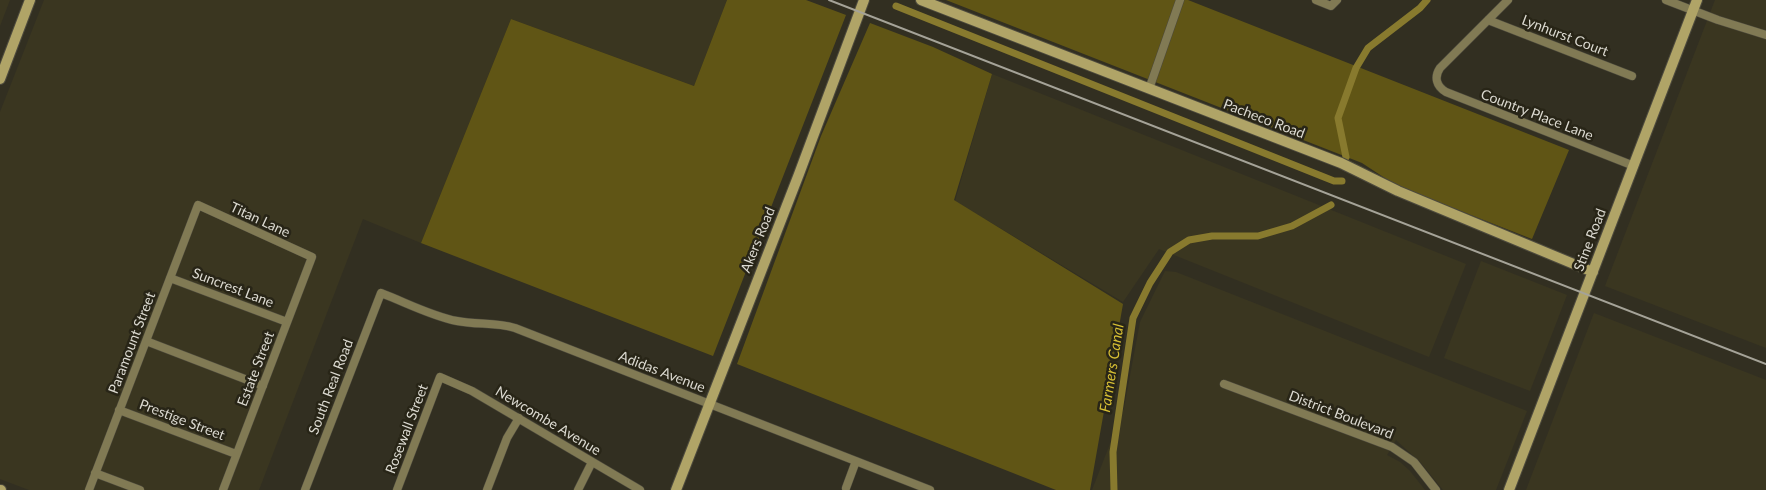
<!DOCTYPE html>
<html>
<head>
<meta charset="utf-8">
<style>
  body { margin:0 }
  canvas { display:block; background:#322f21 }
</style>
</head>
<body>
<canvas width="1766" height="490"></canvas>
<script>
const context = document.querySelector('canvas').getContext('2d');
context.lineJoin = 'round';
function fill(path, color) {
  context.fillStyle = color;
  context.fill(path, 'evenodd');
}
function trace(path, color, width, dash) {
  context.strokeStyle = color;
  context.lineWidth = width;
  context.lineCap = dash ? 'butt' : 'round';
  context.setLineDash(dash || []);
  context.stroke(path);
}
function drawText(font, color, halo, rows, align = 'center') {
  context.font = font + ' Lato,sans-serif';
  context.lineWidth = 5;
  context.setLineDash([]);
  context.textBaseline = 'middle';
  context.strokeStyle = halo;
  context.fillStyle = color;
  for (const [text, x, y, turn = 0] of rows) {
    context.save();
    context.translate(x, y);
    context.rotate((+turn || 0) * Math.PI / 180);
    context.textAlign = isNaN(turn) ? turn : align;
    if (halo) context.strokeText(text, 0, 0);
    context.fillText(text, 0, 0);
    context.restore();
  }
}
const built = new Path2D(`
  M0,0H10L0,26Z
  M44,0H727L694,86L511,19L421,243L363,219L259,490H29L0,479V112Z
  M1715,0H1766V348L1605,286Z
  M992,74L1466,264L1429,357L1159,249L1123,302L955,201Z
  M1481,261L1567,295L1530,391L1444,358Z
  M1165,271L1176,272L1527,411L1496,490H1443L1421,463L1396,440L1387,455L1400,462L1410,471L1425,490H1092L1124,408L1140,322Z
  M1594,313L1766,380V490H1526Z`);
const green = new Path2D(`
  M727,0H806L846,15L713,356L421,243L511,19L694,86Z
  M946,0H1188L1569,150L1532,239L1397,186L1362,163Z
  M870,23L933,47L992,74L954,200L1123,304L1090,490H1056L737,364L821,136Z`);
const canal = new Path2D(`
  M896,6L1334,181H1342
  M1346,157L1338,118L1356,68L1368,48L1420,8L1427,0
  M1114,490L1113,452L1133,318L1150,283L1170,252L1189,240L1212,236H1258L1292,226L1331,205`);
const street = new Path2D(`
  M1316,0L1331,6L1337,0
  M1508,0L1440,68C1434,77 1436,86 1446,92L1634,166
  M1666,0L1718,20L1766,35
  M1488,20L1632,76
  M1149,89L1180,0
  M170,278L287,322
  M146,341L263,386
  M1224,384L1392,447L1414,462L1436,490
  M119,410L236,454
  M95,473L140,490
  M846,488L856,461
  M89,490L198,205L312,257L223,490
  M305,490L381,293C405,302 431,316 457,321C477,325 495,322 515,328L930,490
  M397,490L440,377L472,391L640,490
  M487,490L507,438L519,418
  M578,490L592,462`);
const secondary = new Path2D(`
  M921,0L1341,163L1398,191L1593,272
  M0,79L30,0
  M0,490H1
  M676,490L799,174L864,0
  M1509,490L1697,0`);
const rail = new Path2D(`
  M829,0L1766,364`);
const streetNames = [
  ["Lynhurst Court",1565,36,21],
  ["Country Place Lane",1537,115,21],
  ["Pacheco Road",1264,119,21],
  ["Titan Lane",260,220,25],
  ["Akers Road",758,240,-68],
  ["Stine Road",1590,240,-69],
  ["Suncrest Lane",233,288,21],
  ["Paramount Street",132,343,-69],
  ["Estate Street",256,369,-69],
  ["Adidas Avenue",662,372,21],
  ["South Real Road",331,387,-69],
  ["District Boulevard",1341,415,21],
  ["Prestige Street",182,420,21],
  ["Newcombe Avenue",548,421,31],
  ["Rosewall Street",407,429,-69]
];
const waterNames = [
  ["Farmers Canal",1112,368,-81]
];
fill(built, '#3a3620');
fill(green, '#605515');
trace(canal, '#887a2e', 7);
trace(street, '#4d4a3d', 9);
trace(secondary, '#4d4a3d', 12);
trace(street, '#817a54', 8);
trace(secondary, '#b0a467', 10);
trace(rail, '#a5a398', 2);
drawText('14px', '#dcdad1', '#282517', streetNames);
drawText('italic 15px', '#d7bf34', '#282517', waterNames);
</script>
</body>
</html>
